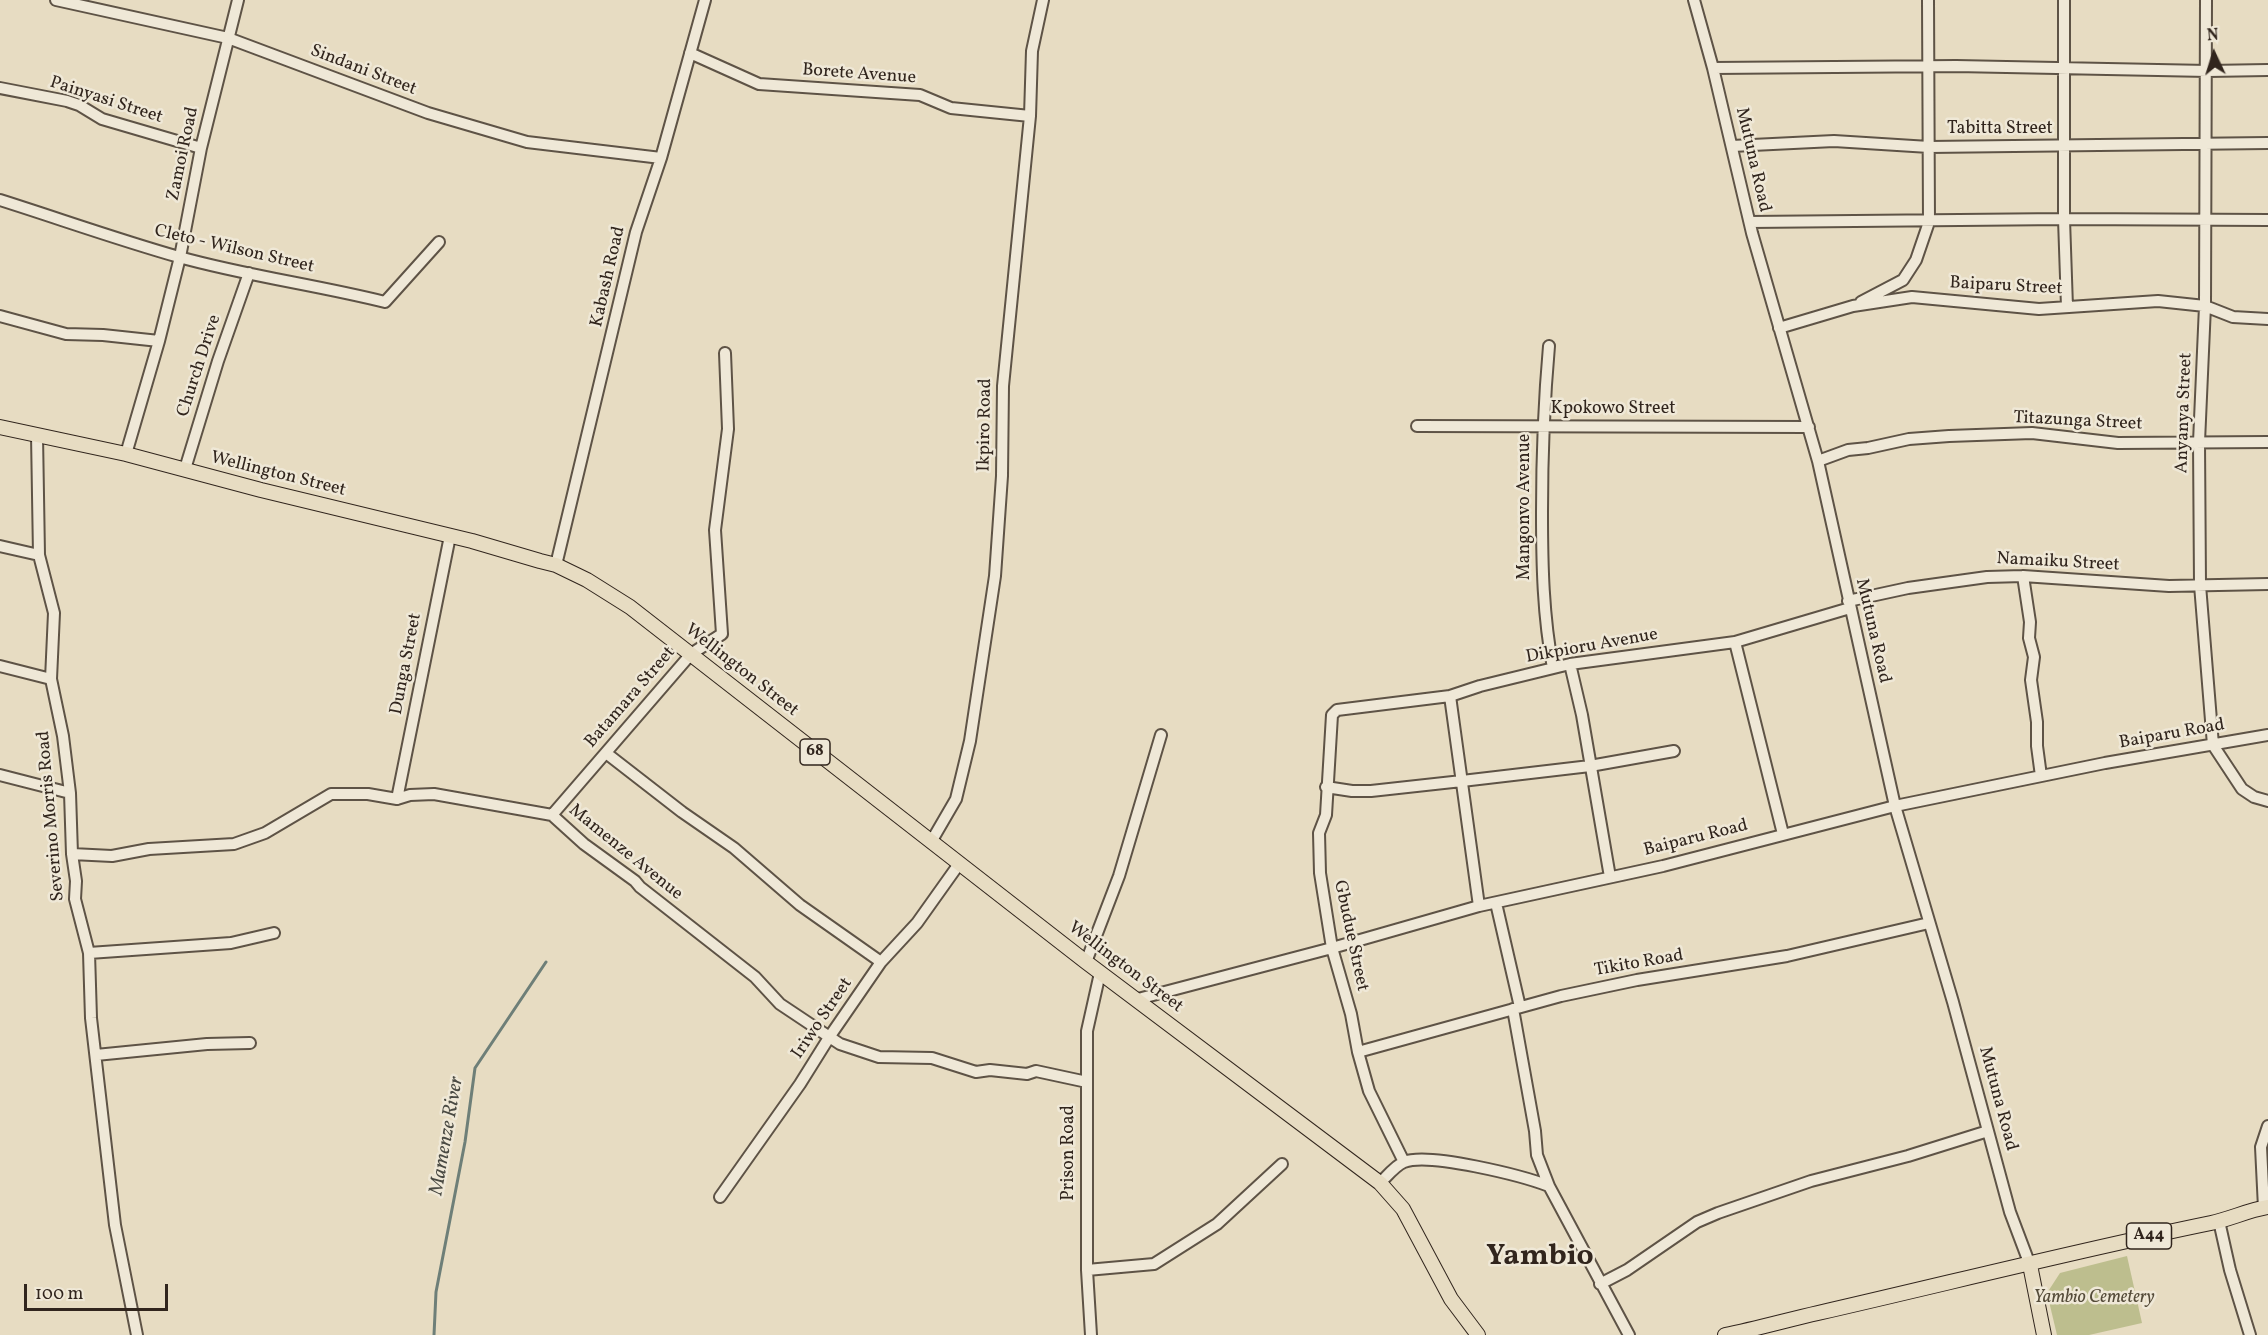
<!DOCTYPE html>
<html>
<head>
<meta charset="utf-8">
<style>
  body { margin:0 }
  #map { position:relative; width:2268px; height:1335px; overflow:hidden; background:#e7dcc2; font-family:Vollkorn,serif }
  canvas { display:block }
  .north { position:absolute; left:2184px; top:24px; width:60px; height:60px; -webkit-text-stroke:4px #efe8d7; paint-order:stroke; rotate:356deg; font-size:16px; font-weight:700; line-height:24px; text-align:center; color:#31251d }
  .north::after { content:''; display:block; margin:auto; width:21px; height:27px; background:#31251d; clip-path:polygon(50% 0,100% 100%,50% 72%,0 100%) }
  .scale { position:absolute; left:24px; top:1284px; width:144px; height:27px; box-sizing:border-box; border:3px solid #31251d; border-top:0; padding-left:8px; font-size:18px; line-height:21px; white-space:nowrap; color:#31251d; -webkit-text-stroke:4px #efe8d7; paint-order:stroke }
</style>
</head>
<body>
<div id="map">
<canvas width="2268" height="1335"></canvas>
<div class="north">N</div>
<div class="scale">100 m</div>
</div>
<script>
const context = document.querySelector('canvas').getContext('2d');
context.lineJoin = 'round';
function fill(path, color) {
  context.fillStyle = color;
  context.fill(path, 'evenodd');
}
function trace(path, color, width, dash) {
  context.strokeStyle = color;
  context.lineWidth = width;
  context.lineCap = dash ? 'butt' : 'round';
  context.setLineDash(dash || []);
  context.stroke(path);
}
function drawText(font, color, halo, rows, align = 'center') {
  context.font = font + ' Vollkorn,serif';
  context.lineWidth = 5;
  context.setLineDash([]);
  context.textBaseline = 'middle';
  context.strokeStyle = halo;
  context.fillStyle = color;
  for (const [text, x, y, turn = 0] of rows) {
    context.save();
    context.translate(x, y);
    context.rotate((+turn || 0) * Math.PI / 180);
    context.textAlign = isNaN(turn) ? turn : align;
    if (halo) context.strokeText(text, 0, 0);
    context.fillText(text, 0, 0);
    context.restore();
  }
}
const green = new Path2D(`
  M2127,1256L2142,1323L2089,1335H2057L2047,1293L2060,1273Z`);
const stream = new Path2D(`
  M434,1335L436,1292L465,1142L475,1068L546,962`);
const minor = new Path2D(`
  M56,0L228,38L428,113L527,142L661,158
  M1694,0L1713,68L1752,233L1818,461L1895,806L1953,1002L2010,1212L2030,1265
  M2064,0V219L2067,307
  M2206,0L2205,306L2199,442L2200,585L2213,745L2242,789L2254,797L2268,801
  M690,53L759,84L920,95L951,108L1030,116
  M1713,68L1956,66L2208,71L2268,70
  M0,88L67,101L79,105L102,119L201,148
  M1732,146L1834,141L1929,147L2268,143
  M0,200C60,219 119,240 179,257C247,276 317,285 385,302L439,242
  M1750,222L2064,219L2268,220
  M1861,302L1903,280L1916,260L1929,222L1928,0
  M0,316L66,334L103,335L159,341
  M1779,328L1853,306L1912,297L2039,309L2158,301L2205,306L2233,317L2268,319
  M1549,346C1544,402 1542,455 1542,512C1542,564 1543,616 1553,668
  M1417,426L1809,427
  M37,435L39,555L54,613L51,679L63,736L70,793L72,854L76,881L75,899L89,953L91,1018L115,1225L137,1335
  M126,454L159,341L180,257L201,148L238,0
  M1818,461L1848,450L1868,448L1909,439L1949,436L2032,433L2118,443L2268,442
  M185,469L218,361L249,273
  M0,546L39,555
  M556,565L636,232L661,158L705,0
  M2023,576L2030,622L2029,638L2034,657L2031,680L2037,722V746L2041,776
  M1848,601L1908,588L1987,577L2023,576L2169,586L2268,584
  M1735,642L1783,834
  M1570,664L1582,715L1610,877
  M0,666L51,679
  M1450,696L1479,906
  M606,753L682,812L734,848L800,905L881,962
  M0,775L70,793
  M1326,787L1352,791H1371L1462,781L1590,766L1674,751
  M397,799L450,536
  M552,815L691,654L722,634L715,530L728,429L725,353
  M931,842L956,799L970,741L995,576L1002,476L1003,386L1030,116L1032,51L1043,0
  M72,854L112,856L149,849L234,844L265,833L331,794H368L397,799L410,795L434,794L552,815L584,844L635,881L640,887L755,977L780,1004L840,1044L879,1057L932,1058L976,1072L990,1070L1027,1074L1036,1071L1087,1082
  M1496,903L1520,1007
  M89,953L231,943L274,933
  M1086,962L1119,876L1161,735
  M1138,999L1332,948L1479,906L1663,866L1895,806L2105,763L2268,735
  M1513,1009L1535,1131L1537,1155L1549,1186L1629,1335
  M1358,1052L1561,996L1637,980L1787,956L1929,923
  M96,1055L207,1044L250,1043
  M1404,1162L1369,1091L1358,1052L1351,1014L1332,948L1320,873L1319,833L1326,815L1332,715L1337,710L1450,696L1480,686L1570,664L1735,642L1850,608
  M1380,1183C1387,1176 1396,1165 1404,1162C1429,1152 1523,1176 1549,1186
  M720,1197L800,1084L830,1036L881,962L917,923L959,864
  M2264,1208L2261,1147L2268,1126
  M2219,1221L2230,1270L2250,1335
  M1087,1270L1154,1264L1217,1224L1282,1164
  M1600,1284L1627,1270L1697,1222L1718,1213L1811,1181L1908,1156L1988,1131
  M1091,1335L1087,1270V1031L1100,973`);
const major = new Path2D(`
  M0,427L126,454L261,490L472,541L540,561L556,565L587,580L630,607L1086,962L1380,1183L1403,1209L1451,1299L1478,1335
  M2030,1265L2044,1335
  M1725,1335C1756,1329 1787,1320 1818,1313C1949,1283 2079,1250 2211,1223C2230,1219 2249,1210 2268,1207`);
const shields = [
  [815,752,30],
  [2149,1236,45]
];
const shieldNames = [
  ["68",815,752],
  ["A44",2149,1236]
];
const streetNames = [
  ["Sindani Street",363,71,21],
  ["Borete Avenue",859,75,4],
  ["Painyasi Street",106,101,18],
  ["Tabitta Street",2000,130],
  ["Zamoi Road",184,154,-78],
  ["Mutuna Road",1752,160,77],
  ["Cleto - Wilson Street",234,250,13],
  ["Kabash Road",609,277,-77],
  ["Baiparu Street",2006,287,3],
  ["Church Drive",200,366,-72],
  ["Kpokowo Street",1613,410],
  ["Anyanya Street",2185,413,-88],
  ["Titazunga Street",2078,422,3],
  ["Ikpiro Road",986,425,-89],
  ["Wellington Street",278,475,14],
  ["Mangonvo Avenue",1526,507,-90],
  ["Namaiku Street",2058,563,3],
  ["Mutuna Road",1872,631,77],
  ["Dikpioru Avenue",1592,647,-10],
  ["Dunga Street",407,664,-79],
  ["Wellington Street",741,671,38],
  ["Batamara Street",631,698,-49],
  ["Baiparu Road",2172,735,-10],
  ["Severino Morris Road",52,816,-95],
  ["Baiparu Road",1696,839,-14],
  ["Mamenze Avenue",625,853,39],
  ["Gbudue Street",1350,936,78],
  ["Tikito Road",1639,964,-10],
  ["Wellington Street",1125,968,37],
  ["Iriwo Street",823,1019,-56],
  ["Mutuna Road",1997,1099,75],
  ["Prison Road",1070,1153,-90]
];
const parkNames = [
  ["Yambio Cemetery",2094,1299]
];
const waterNames = [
  ["Mamenze River",448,1136,-80]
];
const townNames = [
  ["Yambio",1540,1258]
];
fill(green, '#bdbe8e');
trace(stream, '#6e7f78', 3);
trace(minor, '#5e5346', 14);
trace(major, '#31251d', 16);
trace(minor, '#efe8d7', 10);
trace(major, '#e7dcc2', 14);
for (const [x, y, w] of shields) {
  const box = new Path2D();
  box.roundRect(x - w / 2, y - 13, w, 26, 4.5);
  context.fillStyle = '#efe8d7';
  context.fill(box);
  trace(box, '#31251d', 1.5);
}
drawText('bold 16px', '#31251d', null, shieldNames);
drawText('18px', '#31251d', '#efe8d7', streetNames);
drawText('italic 18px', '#544b39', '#efe8d7', parkNames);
drawText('italic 20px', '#4a4a43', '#efe8d7', waterNames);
drawText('bold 30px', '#31251d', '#efe8d7', townNames);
</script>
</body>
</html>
